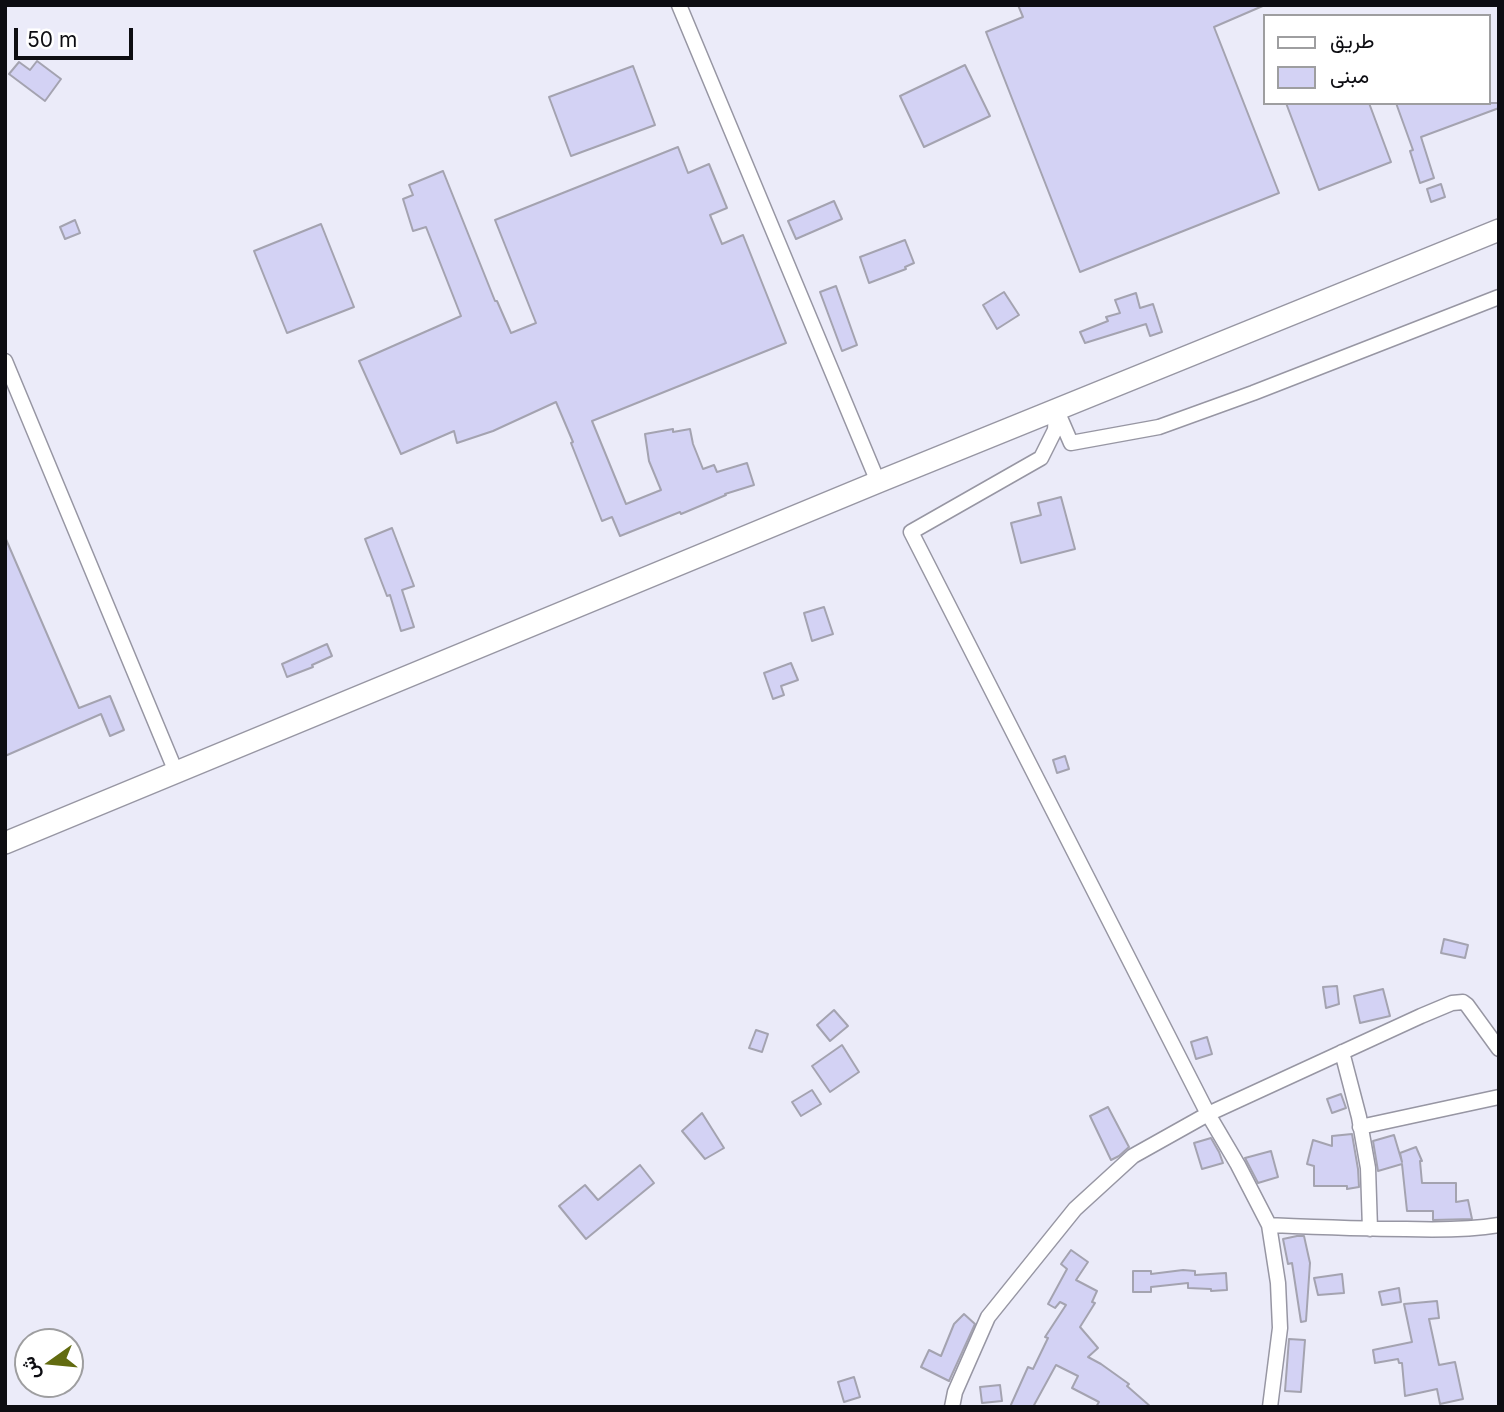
<!DOCTYPE html>
<html>
<head>
<meta charset="utf-8">
<style>
  body { margin:0 }
  #map { position:relative; width:1504px; height:1412px; overflow:hidden; background:#ebebf9; font-family:Inter,Vazirmatn,sans-serif }
  canvas { display:block }
  .frame { position:absolute; inset:0; border:7px solid #0d0d12; pointer-events:none }
  .legend { position:absolute; left:1263px; top:14px; width:228px; height:91px; box-sizing:border-box; background:#fff; border:2px solid #9e9ea0; margin:0; padding:9px 12px; list-style:none; font-size:21px; color:#0d0d12 }
  .legend li { display:flex; align-items:center; gap:14px; height:35px }
  .legend b { width:35px; border:2px solid #9e9ea0 }
  .north { position:absolute; left:14px; top:1328px; width:70px; height:70px; box-sizing:border-box; background:#fff; border:2px solid #9e9ea0; border-radius:50%; rotate:255deg; font-size:19px; font-weight:700; line-height:28px; text-align:center; color:#0d0d12 }
  .north::after { content:''; display:block; margin:auto; width:24px; height:32px; background:#626b10; clip-path:polygon(50% 0,100% 100%,50% 72%,0 100%) }
  .scale { position:absolute; left:14px; top:28px; width:119px; height:32px; box-sizing:border-box; border:4px solid #0d0d12; border-top:0; padding-left:9px; font-size:21px; line-height:24px; white-space:nowrap; color:#0d0d12; -webkit-text-stroke:5px #fff; paint-order:stroke }
</style>
</head>
<body>
<div id="map">
<canvas width="1504" height="1412"></canvas>
<div class="frame"></div>
<ul class="legend">
<li><b style="height:9px;background:#fff"></b>طريق</li>
<li><b style="height:19px;background:#d3d2f4"></b>مبنى</li>
</ul>
<div class="north">ش</div>
<div class="scale">50 m</div>
</div>
<script>
const context = document.querySelector('canvas').getContext('2d');
context.lineJoin = 'round';
function fill(path, color) {
  context.fillStyle = color;
  context.fill(path, 'evenodd');
}
function trace(path, color, width, dash) {
  context.strokeStyle = color;
  context.lineWidth = width;
  context.lineCap = dash ? 'butt' : 'round';
  context.setLineDash(dash || []);
  context.stroke(path);
}
const building = new Path2D(`
  M1018,5H1265L1214,27L1279,193L1080,272L986,32L1023,17Z
  M37,61L61,79L45,101L9,74L19,62L30,70Z
  M965,65L990,116L924,147L900,96Z
  M633,66L655,125L571,156L549,97Z
  M1286,103H1369L1391,162L1319,190Z
  M1396,103H1499V108L1421,137L1434,178L1420,183L1410,151L1413,150Z
  M678,147L688,173L709,164L727,208L710,215L722,244L743,235L786,343L592,421L626,504L661,490L649,461L645,434L673,429V432L690,429L693,444L703,469L714,465L717,472L747,463L754,485L725,494L726,495L681,514L680,512L620,536L612,517L602,521L571,443L573,442L556,402L493,431L457,443L454,431L401,454L359,361L461,316L426,227L413,231L403,199L413,195L409,185L443,171L495,301H497L511,333L536,323L495,220Z
  M1441,184L1445,197L1431,202L1427,189Z
  M834,201L842,219L796,239L788,221Z
  M75,220L80,233L65,239L60,227Z
  M321,224L354,307L287,333L254,251Z
  M905,240L914,263L905,267L906,269L869,283L860,257Z
  M836,286L857,345L842,351L820,292Z
  M1004,292L1019,315L997,329L983,305Z
  M1136,293L1140,308L1153,304L1162,332L1150,336L1146,324L1085,343L1080,332L1108,321L1106,317L1120,313L1115,300Z
  M1061,497L1075,549L1021,563L1011,523L1041,515L1038,503Z
  M392,528L414,586L402,590L414,627L401,631L390,595L387,596L365,539Z
  M5,537L79,708L110,696L124,730L110,736L101,714L5,756Z
  M824,607L833,634L812,641L804,613Z
  M327,644L332,656L312,665L313,667L287,677L282,664Z
  M791,663L798,680L781,686L784,695L773,699L764,673Z
  M1065,756L1069,769L1057,773L1053,760Z
  M1444,939L1468,945L1465,958L1441,953Z
  M1337,986L1339,1004L1326,1008L1323,987Z
  M1383,989L1390,1016L1360,1023L1354,996Z
  M834,1010L848,1026L830,1041L817,1025Z
  M756,1030L768,1034L762,1052L749,1048Z
  M1207,1037L1212,1054L1196,1059L1191,1042Z
  M842,1045L859,1072L830,1092L812,1066Z
  M812,1090L821,1104L801,1116L792,1102Z
  M1341,1094L1346,1108L1332,1113L1327,1099Z
  M1108,1107L1129,1147L1119,1156L1111,1160L1090,1116Z
  M702,1113L724,1148L705,1159L682,1131Z
  M1352,1134L1358,1169L1359,1187L1347,1189V1186H1314V1166L1307,1164L1313,1140L1332,1146V1136Z
  M1394,1135L1402,1162L1400,1153L1416,1147L1422,1161H1420L1422,1183H1456V1202L1468,1200L1472,1219L1433,1220V1211H1407L1402,1164L1378,1171L1373,1141Z
  M1211,1138L1219,1152L1223,1163L1202,1169L1194,1143Z
  M1271,1151L1278,1177L1258,1183L1245,1158Z
  M640,1165L654,1183L586,1239L559,1206L585,1185L598,1200Z
  M1297,1236H1304L1310,1263L1306,1321L1301,1322L1292,1263L1288,1264L1283,1239Z
  M1071,1250L1088,1262L1076,1280L1097,1291L1092,1302L1095,1303L1080,1327L1098,1348L1088,1357L1101,1364L1129,1384L1127,1386L1151,1407H1096L1099,1402L1072,1388L1078,1376L1056,1365L1033,1407H1010L1028,1367L1033,1369L1048,1338L1045,1337L1066,1305L1060,1302L1055,1308L1048,1304L1067,1269L1061,1264Z
  M1183,1270L1195,1271V1275L1226,1273L1227,1290L1211,1291V1289L1188,1288V1283L1151,1287V1292H1133V1271H1151V1274Z
  M1342,1274L1344,1293L1318,1295L1314,1278Z
  M1399,1288L1401,1302L1382,1305L1379,1292Z
  M1437,1301L1439,1318L1429,1319L1439,1365L1455,1362L1463,1399L1440,1404L1437,1389L1405,1396L1402,1363H1399L1398,1359L1375,1363L1373,1350L1412,1342L1404,1304Z
  M964,1314L975,1324L949,1381L921,1367L929,1350L941,1356L954,1324Z
  M1289,1339L1305,1340L1301,1392L1285,1391Z
  M854,1377L860,1397L844,1402L838,1382Z
  M1000,1385L1002,1401L982,1403L980,1387Z`);
const street = new Path2D(`
  M679,5L878,482
  M5,361L176,772
  M1056,410L1055,430L1041,458L911,532L1208,1114L1238,1165L1269,1225L1278,1283L1280,1328L1270,1407
  M1058,413L1071,443L1159,427L1253,393L1499,297
  M1342,1052L1359,1117L1368,1168L1370,1229
  M1360,1127L1499,1097
  M1269,1225C1315,1227 1360,1229 1406,1229C1437,1230 1468,1230 1499,1225
  M952,1407L955,1392L988,1317L1075,1209L1133,1156L1208,1114L1421,1016L1452,1003L1463,1002L1467,1005L1499,1049`);
const secondary = new Path2D(`
  M5,843L878,482L1499,230`);
fill(building, '#d3d2f4');
trace(building, '#a4a3b0', 2);
trace(street, '#9796a3', 17);
trace(secondary, '#9796a3', 24);
trace(street, '#fff', 14);
trace(secondary, '#fff', 21);
</script>
</body>
</html>
